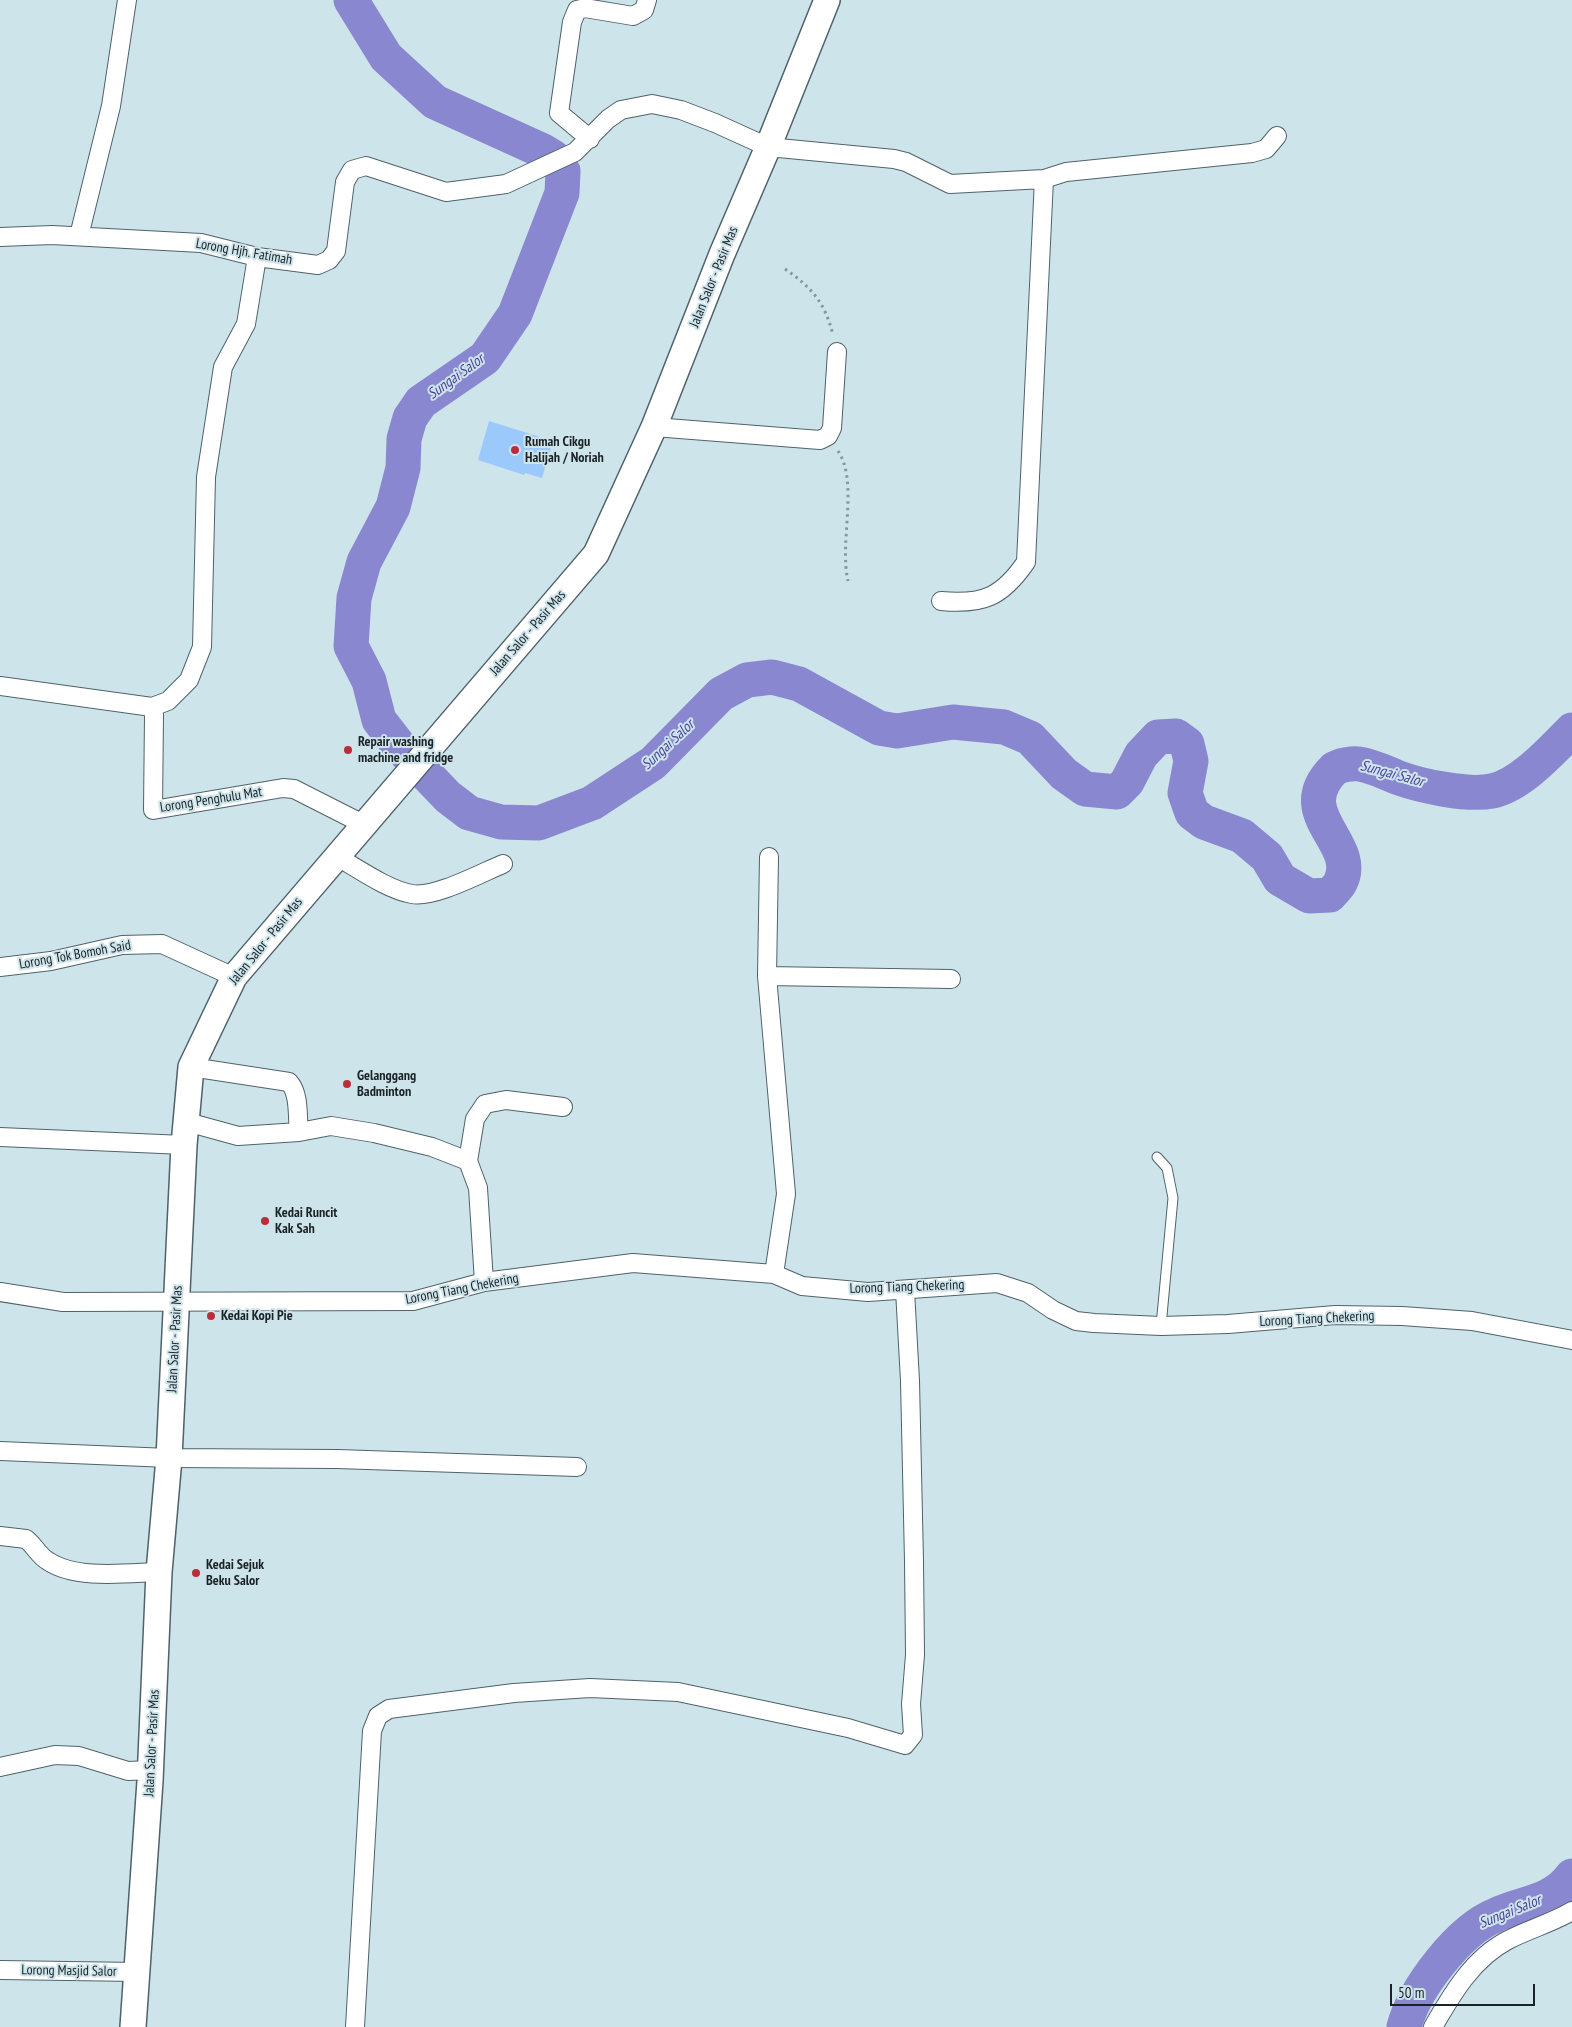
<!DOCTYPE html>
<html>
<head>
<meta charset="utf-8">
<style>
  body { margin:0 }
  #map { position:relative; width:1572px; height:2027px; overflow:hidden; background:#cee4eb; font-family:"PT Sans Narrow",sans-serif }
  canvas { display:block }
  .scale { position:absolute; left:1390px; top:1984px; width:145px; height:22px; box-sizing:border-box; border:2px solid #1a2225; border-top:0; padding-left:6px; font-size:15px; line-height:18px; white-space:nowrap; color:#1a2225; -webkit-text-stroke:4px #cee4eb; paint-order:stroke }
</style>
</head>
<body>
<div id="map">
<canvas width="1572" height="2027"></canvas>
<div class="scale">50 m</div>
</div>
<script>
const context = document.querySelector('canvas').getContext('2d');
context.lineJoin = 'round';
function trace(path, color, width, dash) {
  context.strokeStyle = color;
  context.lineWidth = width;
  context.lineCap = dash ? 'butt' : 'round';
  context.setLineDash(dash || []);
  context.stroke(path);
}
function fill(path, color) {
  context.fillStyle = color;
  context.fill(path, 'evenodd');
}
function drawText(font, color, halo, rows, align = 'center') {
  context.font = font + ' "PT Sans Narrow",sans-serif';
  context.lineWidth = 4;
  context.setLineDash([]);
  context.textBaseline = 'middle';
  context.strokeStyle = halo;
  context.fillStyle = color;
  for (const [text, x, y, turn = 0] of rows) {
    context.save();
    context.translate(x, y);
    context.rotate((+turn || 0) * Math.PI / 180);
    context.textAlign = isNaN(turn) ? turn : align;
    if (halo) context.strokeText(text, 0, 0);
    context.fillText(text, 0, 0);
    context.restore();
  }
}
const river = new Path2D(`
  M351,0L386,57L435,102L543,151L553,157L563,171L562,193L515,314L485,358L421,402L410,418L404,439L403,468L393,507L364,562L354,598L351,646L369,681L379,720L400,747L448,797L469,813L501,822L539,823L592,803L653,763L721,694L747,680L772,677L799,684L879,728L897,731L953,722L1004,727L1030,738L1064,774L1085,789L1117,792L1127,782L1141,755L1158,737L1176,736L1187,744L1191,761L1185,793L1192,813L1204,822L1242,836L1267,857L1280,879L1309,896L1330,895C1333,891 1338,887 1340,883C1361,843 1288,815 1334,769C1339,765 1353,763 1359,764C1373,766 1386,773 1399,778C1421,786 1468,796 1492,791C1521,785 1552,750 1572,730
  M1404,2027C1414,1989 1459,1930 1496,1915C1524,1902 1552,1903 1572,1876`);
const building = new Path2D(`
  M489,421L553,441L542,478L525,473L524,475L478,460Z`);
const path = new Path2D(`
  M785,269C811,287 825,302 833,335
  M838,451C859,482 839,542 848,581`);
const lane = new Path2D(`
  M1157,1157L1167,1168L1173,1198L1161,1326`);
const street = new Path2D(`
  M590,139L559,113L572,22L577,10L585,8L633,16L644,10L647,0
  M79,236L111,106L127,0
  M0,237L52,235L201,243L257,257L318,265L329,260L336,251L345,182L352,170L366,166L446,192L506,184L575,152L608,119L621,110L652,104L681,110L715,123L768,147L894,159L906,162L950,184L1044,179L1066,172L1252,153L1266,149L1277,136
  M654,427L820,440L828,436L832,428L837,352
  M941,601C983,605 1002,597 1026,562L1044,179
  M0,686L152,707L168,701L189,680L202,647L206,477L223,367L246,324L257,257
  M152,707L154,715L153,810L283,788L294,789L363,824
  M336,856C357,868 388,890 412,894C435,898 481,873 503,864
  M769,857L767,976L786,1194L774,1274
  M0,967L51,961L122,945L162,944L234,977
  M767,976L951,979
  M191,1067L289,1082C300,1094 297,1117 299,1132
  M187,1122L238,1136L299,1132L331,1126L374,1133L432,1147L468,1161
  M0,1137L184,1145
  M484,1282L478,1188L468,1161L475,1119L485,1104L506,1100L563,1107
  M0,1292L63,1302L413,1301L484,1282L633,1263L774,1274L802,1286L868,1292L997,1283L1028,1293L1053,1310L1076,1321L1094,1323L1161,1326L1228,1324L1335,1315L1402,1316L1472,1321L1572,1340
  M0,1451L169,1458L337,1459L577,1467
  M0,1536L26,1539C34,1545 39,1556 48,1561C76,1580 127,1573 159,1572
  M0,1767L55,1755L79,1756L128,1771L150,1770
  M0,1970L137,1972
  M355,2027L372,1731L378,1716L389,1709L514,1693L590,1688L678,1692L848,1728L905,1745L913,1735L911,1704L915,1655L914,1561L910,1381L905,1290
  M1433,2027C1452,1994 1473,1958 1508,1940C1529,1929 1552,1923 1572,1911`);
const secondary = new Path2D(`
  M133,2027L150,1781L159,1572L169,1458L184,1145L191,1067L234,977L596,554L654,427L722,254L768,147L827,0`);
const markers = [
  [515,450,5,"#bc2c3b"],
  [348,750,5,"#bc2c3b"],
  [347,1084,5,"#bc2c3b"],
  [265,1221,5,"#bc2c3b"],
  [211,1316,5,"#bc2c3b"],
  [196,1573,5,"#bc2c3b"]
];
const streetNames = [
  ["Lorong Hjh. Fatimah",244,252,10],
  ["Jalan Salor - Pasir Mas",714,277,-68],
  ["Jalan Salor - Pasir Mas",528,633,-49],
  ["Lorong Penghulu Mat",211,800,-9],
  ["Jalan Salor - Pasir Mas",266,941,-51],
  ["Lorong Tok Bomoh Said",75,955,-10],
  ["Lorong Tiang Chekering",907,1287,-2],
  ["Lorong Tiang Chekering",462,1289,-11],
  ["Lorong Tiang Chekering",1317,1319,-3],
  ["Jalan Salor - Pasir Mas",175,1339,-87],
  ["Jalan Salor - Pasir Mas",152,1743,-87],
  ["Lorong Masjid Salor",69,1971,1]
];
const poiNames = [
  ["Rumah Cikgu",525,442],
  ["Halijah / Noriah",525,458],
  ["Repair washing",358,742],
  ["machine and fridge",358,758],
  ["Gelanggang",357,1076],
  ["Badminton",357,1092],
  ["Kedai Runcit",275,1213],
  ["Kak Sah",275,1229],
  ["Kedai Kopi Pie",221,1316],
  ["Kedai Sejuk",206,1565],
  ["Beku Salor",206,1581]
];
const waterNames = [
  ["Sungai Salor",456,377,-36],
  ["Sungai Salor",668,745,-43],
  ["Sungai Salor",1392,774,15],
  ["Sungai Salor",1510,1912,-22]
];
trace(river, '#8a87d1', 35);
fill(building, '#9cc9fc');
trace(lane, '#4f6269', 11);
trace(street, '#4f6269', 20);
trace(secondary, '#4f6269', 28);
trace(path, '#87979d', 3, [2.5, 4]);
trace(lane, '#fff', 9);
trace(street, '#fff', 18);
trace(secondary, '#fff', 25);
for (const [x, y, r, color] of markers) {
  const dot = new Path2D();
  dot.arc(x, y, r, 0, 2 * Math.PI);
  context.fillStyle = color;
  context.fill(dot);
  trace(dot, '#cee4eb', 2);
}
drawText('14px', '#1a2225', '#cee4eb', streetNames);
drawText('bold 14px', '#1a2225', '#cee4eb', poiNames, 'left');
drawText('italic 15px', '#4b4199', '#cee4eb', waterNames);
</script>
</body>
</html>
